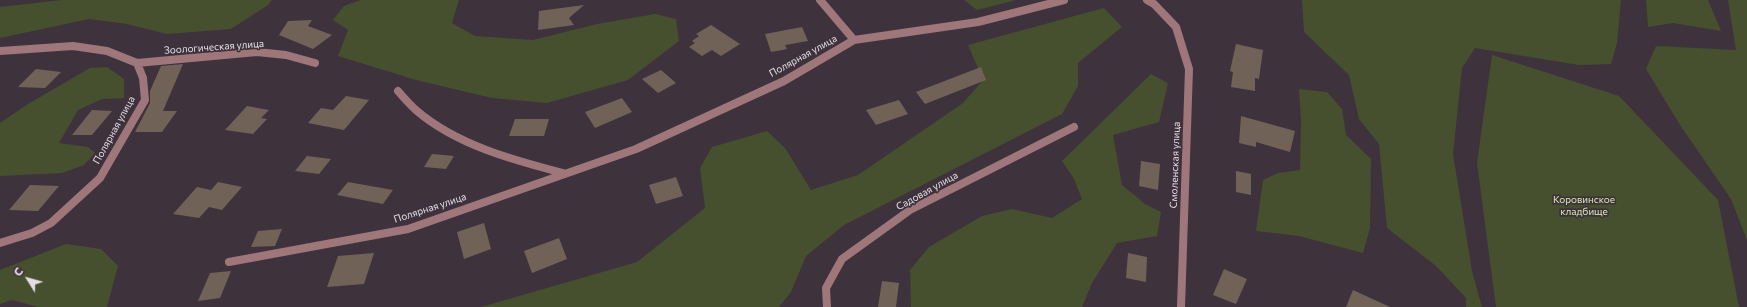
<!DOCTYPE html>
<html>
<head>
<meta charset="utf-8">
<style>
  body { margin:0 }
  #map { position:relative; width:1747px; height:307px; overflow:hidden; background:#3e323d; font-family:Commissioner,sans-serif }
  canvas { display:block }
  .north { position:absolute; left:8px; top:259px; width:40px; height:40px; -webkit-text-stroke:3px #3e323d; paint-order:stroke; rotate:307deg; font-size:11px; font-weight:700; line-height:16px; text-align:center; color:#e5dde4 }
  .north::after { content:''; display:block; margin:auto; width:14px; height:18px; background:#e5dde4; clip-path:polygon(50% 0,100% 100%,50% 72%,0 100%) }
</style>
</head>
<body>
<div id="map">
<canvas width="1747" height="307"></canvas>
<div class="north">С</div>
</div>
<script>
const context = document.querySelector('canvas').getContext('2d');
context.lineJoin = 'round';
function fill(path, color) {
  context.fillStyle = color;
  context.fill(path, 'evenodd');
}
function trace(path, color, width, dash) {
  context.strokeStyle = color;
  context.lineWidth = width;
  context.lineCap = dash ? 'butt' : 'round';
  context.setLineDash(dash || []);
  context.stroke(path);
}
function drawText(font, color, halo, rows, align = 'center') {
  context.font = font + ' Commissioner,sans-serif';
  context.lineWidth = 3.5;
  context.setLineDash([]);
  context.textBaseline = 'middle';
  context.strokeStyle = halo;
  context.fillStyle = color;
  for (const [text, x, y, turn = 0] of rows) {
    context.save();
    context.translate(x, y);
    context.rotate((+turn || 0) * Math.PI / 180);
    context.textAlign = isNaN(turn) ? turn : align;
    if (halo) context.strokeText(text, 0, 0);
    context.fillText(text, 0, 0);
    context.restore();
  }
}
const green = new Path2D(`
  M62,0H272L268,5L231,29L167,34L127,24L89,19L0,38V7Z
  M361,0H459L452,23L475,36L533,40L597,24L655,14L676,19L679,41L628,80L547,103L492,98L416,80L338,56L348,30L333,20L344,6Z
  M964,0H1016L977,10Z
  M1302,0H1621L1617,43L1611,64L1579,65L1475,48L1462,68L1453,154L1472,271L1482,307H1466V298L1436,266L1387,228L1379,144L1359,119L1349,75L1304,32Z
  M1646,0H1708L1721,31L1673,23L1648,27Z
  M1728,0H1747V240L1731,199L1680,125L1646,69L1656,46L1736,50Z
  M1104,8L1122,27L1078,63V86L1062,114L844,225L806,256L791,292L779,307H481L637,262L705,208L700,168L712,147L767,131L785,148L811,190L858,175L963,103L983,80L968,45Z
  M1492,55L1619,96L1718,200L1739,307H1496L1477,163Z
  M107,67L124,79V98L102,99L78,110L59,143L88,147L95,153L84,165L62,173L0,176V123L28,104L90,68Z
  M1151,74L1168,83L1159,122L1113,135L1122,185L1145,204L1161,212L1157,236L1117,243L1092,283L1082,307H911L910,270L929,247L982,216L1012,209L1052,218L1082,199L1074,179L1062,161Z
  M1299,89L1327,92L1342,109L1346,135L1371,159L1370,228L1363,253L1299,236L1256,231L1263,180L1278,173L1300,170L1301,120Z
  M66,244L101,249L118,266L107,307H38L12,300L0,304V270Z`);
const building = new Path2D(`
  M584,5L569,18L574,25L538,30L539,11Z
  M312,20L308,26L332,35L313,49L279,35L288,21Z
  M711,25L740,44L721,56L712,50L702,56L689,47L695,43L692,41L699,36L696,34Z
  M802,27L808,41L785,45L787,49L771,52L765,34Z
  M1236,44L1263,50L1259,79L1255,78V91L1231,87L1233,72L1230,71Z
  M183,64L163,111H177L162,132H135L150,103V91L161,66Z
  M981,67L986,80L925,104L916,92Z
  M36,69L61,72L45,88L18,87Z
  M661,70L676,83L658,93L642,79Z
  M346,96L369,100L344,130L308,123L321,108L333,110Z
  M622,98L632,112L595,128L585,112Z
  M899,100L908,114L876,125L866,110Z
  M247,106L269,110L261,118L267,119L253,134L225,130Z
  M92,110L112,111L92,135H72Z
  M1241,116L1295,131L1290,152L1256,142V147L1239,143Z
  M515,119H549L544,136H509Z
  M432,154L454,156L446,169L424,167Z
  M307,156L331,159L319,174L295,171Z
  M1141,161L1160,164L1158,190L1139,186Z
  M1236,171L1251,174V195L1236,192Z
  M676,177L683,196L656,204L649,185Z
  M218,182L242,187L222,210L209,207L199,218L173,214L197,187L211,190Z
  M348,182L393,190L383,204L337,195Z
  M30,185L59,186L38,211L9,210Z
  M484,223L491,249L464,259L457,232Z
  M282,229L275,246L251,247L258,231Z
  M559,238L567,259L532,273L524,251Z
  M374,253L364,284L327,287L338,256Z
  M1128,253L1147,257L1146,282L1126,278Z
  M1224,269L1247,279L1236,304L1213,295Z
  M231,271L220,298L198,301L210,273Z
  M882,281L899,283L896,307H878Z
  M1353,290L1390,307H1346Z`);
const street = new Path2D(`
  M820,0L854,40
  M1147,0L1154,4L1176,27L1189,69L1181,307
  M0,51L73,46L107,51L137,63L257,52L286,55L315,63
  M398,91C404,98 410,105 417,111C457,145 513,160 563,173
  M0,243L32,233L51,223L100,178L145,100L143,78L137,63
  M229,262L408,229L636,149L784,81L854,40L978,22L1064,0
  M827,307L826,288L842,259L910,210L1074,127`);
const streetNames = [
  ["Зоологическая улица",214,47,-4],
  ["Полярная улица",803,56,-29],
  ["Полярная улица",114,130,-61],
  ["Смоленская улица",1175,165,-88],
  ["Садовая улица",927,191,-29],
  ["Полярная улица",430,208,-18]
];
const parkNames = [
  ["Коровинское",1584,200],
  ["кладбище",1584,212]
];
fill(green, '#46502f');
fill(building, '#716258');
trace(street, '#9f767a', 8);
drawText('10px', '#e5dde4', '#3e323d', streetNames);
drawText('10px', '#d8ebad', '#3e323d', parkNames);
</script>
</body>
</html>
